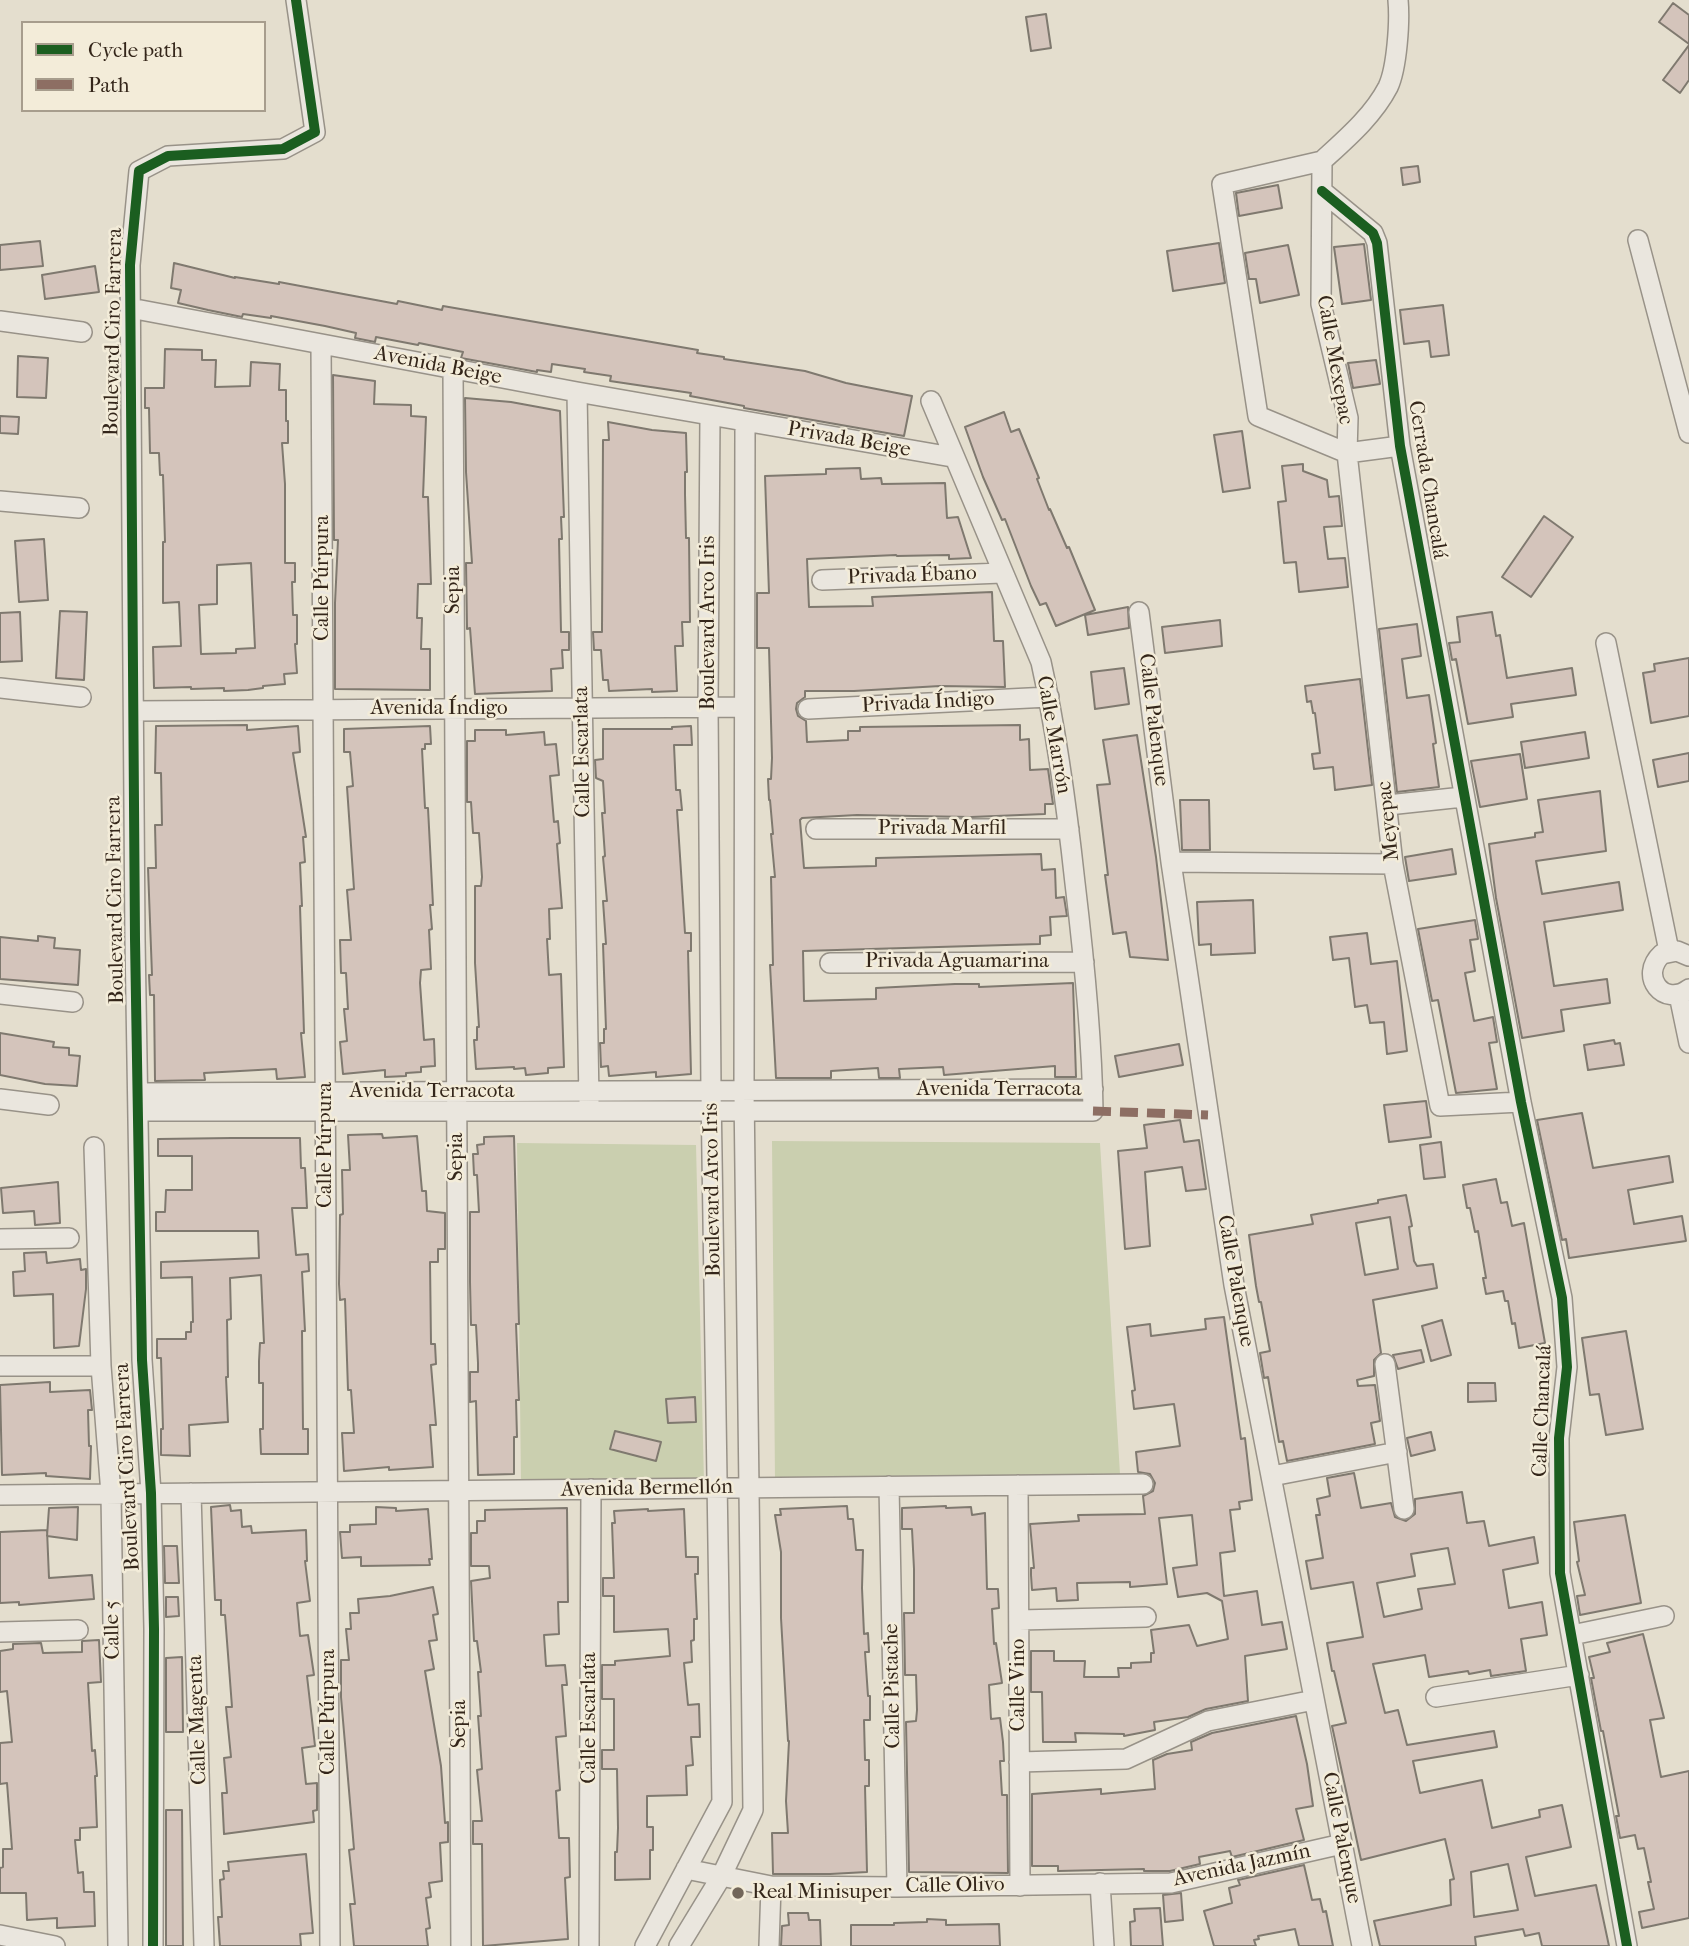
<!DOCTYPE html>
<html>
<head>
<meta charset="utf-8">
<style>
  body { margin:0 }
  #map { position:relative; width:1689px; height:1946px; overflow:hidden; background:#e4dece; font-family:"IM FELL French Canon",serif }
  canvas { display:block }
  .legend { position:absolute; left:21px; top:21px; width:245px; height:91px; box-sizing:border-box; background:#f3ecd9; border:2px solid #a79d8d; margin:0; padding:9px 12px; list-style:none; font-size:21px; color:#34261a }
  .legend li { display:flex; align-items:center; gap:14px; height:35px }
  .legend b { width:35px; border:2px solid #a79d8d }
</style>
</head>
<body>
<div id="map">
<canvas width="1689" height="1946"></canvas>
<ul class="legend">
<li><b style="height:9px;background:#1b5e20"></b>Cycle path</li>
<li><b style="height:9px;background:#8d6e63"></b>Path</li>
</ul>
</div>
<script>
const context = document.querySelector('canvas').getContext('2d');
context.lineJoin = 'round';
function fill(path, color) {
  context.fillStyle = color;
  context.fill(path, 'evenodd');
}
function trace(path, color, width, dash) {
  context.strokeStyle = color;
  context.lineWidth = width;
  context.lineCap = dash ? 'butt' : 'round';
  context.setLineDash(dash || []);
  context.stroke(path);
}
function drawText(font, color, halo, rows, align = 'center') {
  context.font = font + ' "IM FELL French Canon",serif';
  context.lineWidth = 5;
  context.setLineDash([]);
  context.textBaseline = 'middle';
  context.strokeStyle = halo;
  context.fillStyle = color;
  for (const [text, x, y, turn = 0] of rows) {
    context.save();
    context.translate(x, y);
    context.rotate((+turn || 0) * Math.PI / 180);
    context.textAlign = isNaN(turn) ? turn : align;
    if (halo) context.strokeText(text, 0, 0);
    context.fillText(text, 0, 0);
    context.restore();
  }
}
const green = new Path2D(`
  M772,1141L1100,1143L1120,1474L775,1480Z
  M517,1143L696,1145L704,1483L521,1482Z`);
const building = new Path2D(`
  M1673,3L1689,15V44L1659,22Z
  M1046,14L1051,48L1031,51L1026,17Z
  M1689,45V80L1680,93L1663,80Z
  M1418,166L1420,182L1403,185L1401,168Z
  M1278,185L1282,208L1239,216L1236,193Z
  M40,241L43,266L0,270V245Z
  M1219,243L1225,283L1173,291L1167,251Z
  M1364,244L1371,300L1342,304L1334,247Z
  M1288,245L1299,295L1260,303L1256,279H1249L1245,253Z
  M174,263L235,278V277L279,284V282L397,304L398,301L442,310L443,306L698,350L697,353L724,357V359L805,371L846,383L912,396L904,436L744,408V406L690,396L691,393L610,381L611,376L584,372L585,369L552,364L551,372L537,370V372L461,358L463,352L419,343L418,345L376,337L375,342L355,338L356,333L325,326L271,316V318L243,314L242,317L208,310L178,303L181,290L171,288Z
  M95,266L99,292L45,299L42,275Z
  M1443,305L1449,355L1431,357L1429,341L1404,344L1400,310Z
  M165,349L202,350V360H216L215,387L250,386L251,362L280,364L279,390H286V421H288V443H282L285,484V563H295V582H292L293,615H297V644H295L297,673L284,674L285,684L263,686V688L248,690L224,691V688L191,689V687L154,688L153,647L181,646L179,602L163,603V542H165L163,475H160L159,453H150L149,408H145V388H164ZM251,563L255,648L236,649V653L201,654L199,605L217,604V565Z
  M18,356L48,358L46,398L17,397Z
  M1376,360L1380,384L1353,388L1348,363Z
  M333,375L375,381L374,404L411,405V416L426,417L423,497H428L431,584H418L417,618H422L421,649H430V690L335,689V603L338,540H334Z
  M465,398L511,402L560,411L564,517H561L562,539H559L561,632H569V650H562L563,668L551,669L552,691L475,694L470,628L467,629V626L466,563H472L466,472Z
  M1004,412L1011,432L1019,429L1039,478L1037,479L1049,510L1050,509L1067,548L1069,547L1095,610L1056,626L1046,603L1040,605L1031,586L1005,519L1002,520L983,477L965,427Z
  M0,416L19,417L18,434L0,433Z
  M608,422L652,430L686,433L687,472H685V494L686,538H689L690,622H682L683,646H675L677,691L652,692V689L609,691L608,680H603L601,650H594L593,632H602V628L603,440H609Z
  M1242,431L1250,488L1223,492L1214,435Z
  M1303,464V471L1327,480L1329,497L1339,496L1342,526L1324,527L1328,559L1345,558L1348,587L1299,592L1296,562L1284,563L1278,502L1286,501L1282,466Z
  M860,468L861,479L881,478L882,484L945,483L947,518L958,517L971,558L949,559V555L897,556L896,555L807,559L809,607L873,606L872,597L992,592L994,641H1003L1005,687L940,686L854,691H805V697L797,703L796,709L798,716L806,721L807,742L848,740V731H860V727L1020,725V740L1029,739L1030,770L1048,769L1053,804H1045V814L971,817L857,815L802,818L800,820L804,868L876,866V858L1041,854L1042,870L1055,869L1056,898L1064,897L1067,916L1050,917L1051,935L1040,936V944L803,951L804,1001L876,999V988L955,984H979V987L1073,983L1076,1077H1055V1066L944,1075L943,1067L899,1069L900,1078H879L878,1068L831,1071V1078H776L770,965H773L771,877H775L771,834H773L770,800H769L768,779H771L772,758L769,648H757V593H769L765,476L826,474V469Z
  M1544,516L1573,537L1531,597L1502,577Z
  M44,539L48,600L19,602L15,541Z
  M1128,607L1129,628L1088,635L1085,615Z
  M60,611L87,612L84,680L56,678Z
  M20,612L22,661L0,662V613Z
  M1492,612L1496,636L1500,635L1507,678L1572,668L1576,695L1511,704L1513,717L1468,724L1456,659L1452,660L1449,643L1460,642L1457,617Z
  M1220,620L1222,646L1165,653L1162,627Z
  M1417,624L1421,656L1402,659L1407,698L1429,695L1436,743L1433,744L1439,787L1397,792L1379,629Z
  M1689,658V716L1651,723L1643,673L1655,671L1654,664Z
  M1124,668L1129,704L1095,709L1091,672Z
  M1360,679L1372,785L1335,790L1333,767L1314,769L1312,754L1320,753L1315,713H1313L1311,701L1307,702L1305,686Z
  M247,725V730L298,726L300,752L293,753L306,837H303L305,862L300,863L302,906H300L304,1033H301L305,1077L277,1079L276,1069L204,1073L205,1080L155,1081L154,995H150L149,975H152L148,868H156L155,825H162L161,773H155L156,726Z
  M430,726L431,744H425V749H422L425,808H428L433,905H430L432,929L429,930L431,969L421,970L420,983L424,1040L434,1039L435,1066L421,1067V1072L406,1073V1076L385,1077V1070L343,1074L340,1042L347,1041L344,1009H348L346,973H341L340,940H351L347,890L354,889L347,787L353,786L350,752H344V729Z
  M691,726L692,745H674L676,790H680L682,810H677L685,933H691V951H688L691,1074L656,1077V1072L609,1076L608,1066L601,1067L600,1043H604V1029H606L603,944H606L603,901H607L603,857L605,856L602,813H605L603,781L596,778L595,760L603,759V729H672V727Z
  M475,730H506V735L544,732L545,745L556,744L559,775L550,776L554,822L558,821L560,843L557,844L562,908L549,909L550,939H547L549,975L561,974L564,1067L548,1068V1073L526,1075L525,1068L514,1069V1067L476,1069L474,1040H477V1027H479L475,963V886H481L482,877L479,833H473L471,802H467V741H475Z
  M1585,732L1589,758L1525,768L1521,742Z
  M1137,735L1156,857L1168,960L1130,957L1126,932L1113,934L1105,875H1108L1097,785L1110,784L1103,740Z
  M1689,753V781L1658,787L1653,760Z
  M1520,754L1527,799L1480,807L1471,761Z
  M1600,791L1606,851L1536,861L1542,894L1619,882L1623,910L1544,922L1554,986L1607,979L1610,1003L1561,1010L1564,1031L1522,1038L1496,898L1489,844L1535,837V833L1543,832L1538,800Z
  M1180,800H1209L1210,850H1182Z
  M1452,849L1456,874L1409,881L1405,857Z
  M1253,900L1255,953L1211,955V944L1199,945L1197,902Z
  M1475,920L1478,939L1470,940L1475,971L1465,973L1474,1021L1493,1017L1497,1042L1489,1043L1497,1089L1456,1093L1438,1000L1432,1001L1418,929Z
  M1367,933L1371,964L1397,961L1407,1051L1387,1054L1384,1022L1370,1023L1367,1005L1355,1007L1349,958L1333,960L1330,937Z
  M38,936L55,938L54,948L80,950L78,985L0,979V937L38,941Z
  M0,1033L54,1042L53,1047L69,1048V1055L80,1056L77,1086L45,1084L0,1075Z
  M1614,1040L1615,1044L1620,1043L1624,1065L1588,1070L1584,1045Z
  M1179,1044L1183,1065L1119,1077L1115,1056Z
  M1426,1101L1431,1137L1389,1142L1384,1105Z
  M1582,1113L1593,1168L1669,1156L1673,1182L1628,1190L1634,1224L1682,1216L1686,1241L1569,1258L1566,1239L1562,1240L1537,1120Z
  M1180,1120L1184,1142L1199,1140L1206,1189L1186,1191L1182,1167L1145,1172L1150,1246L1125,1249L1118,1151L1147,1148L1144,1125Z
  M382,1134L383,1138L417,1136L422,1191H426L427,1211L445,1213V1249H438V1262H430L431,1344H435L436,1364L431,1365L436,1425H430L433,1467L389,1470V1467L344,1471L342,1433H354L351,1390H348L345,1299L340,1300L339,1284L340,1215L343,1214L342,1170H350L348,1135Z
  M514,1136L519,1324H516L519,1400H516L517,1437H514V1474L478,1475L476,1401L470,1402V1372H478V1363L476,1325H471L470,1282V1212H479L477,1175H474L473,1154H478L477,1145L484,1144V1137Z
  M232,1138H300L301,1168H305L307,1208H292L296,1255L308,1254L309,1271L302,1272L305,1331H302L303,1429H308V1454H261L260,1429H263V1383H259V1361L260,1343H264L261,1275L230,1278L231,1319L227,1320L228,1377H226L228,1422L189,1425L190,1456L161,1455V1429H163L161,1358H157V1339H186V1332H191V1322H193L192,1277L161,1278V1262L259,1258L258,1231H156V1212H165L166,1190H192V1156H158V1139Z
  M1441,1142L1445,1177L1424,1179L1420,1145Z
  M1496,1179L1501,1203L1507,1202L1512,1226L1524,1223L1545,1343L1519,1348L1515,1323L1512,1324L1508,1301H1505L1503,1291L1486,1294L1483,1278H1486L1478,1231L1475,1232L1470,1208H1467L1463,1185Z
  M58,1182L60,1223L35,1225L34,1211L3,1213L1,1188Z
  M1406,1195L1412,1226L1409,1227L1414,1261L1417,1266L1433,1264L1437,1288L1373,1300L1381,1353L1374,1360V1376L1357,1380L1358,1386L1375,1385L1380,1421L1371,1423L1375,1444L1287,1461L1283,1441L1279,1442L1268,1377L1264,1378L1260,1353L1270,1351L1261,1302H1259L1256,1286L1249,1235L1313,1224L1311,1215L1378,1203V1200ZM1390,1217L1398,1269L1365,1275L1356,1223Z
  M46,1252L47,1263L80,1259L81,1270L86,1269V1289L79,1346L54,1348L53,1294L14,1296L13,1272L25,1271L24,1253Z
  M1224,1317L1241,1439L1245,1438L1252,1500L1239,1502L1240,1509L1230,1510L1235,1551L1220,1553L1224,1596L1257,1591L1262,1625L1282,1622L1287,1649L1245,1656L1248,1701L1206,1709L1188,1717L1154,1722L1155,1730L1124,1736V1734L1075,1733L1076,1742H1043L1042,1692H1031V1651H1054V1661H1085L1084,1677H1119L1118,1668H1131V1663L1151,1662V1653H1154L1151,1630L1189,1625L1197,1646L1228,1639L1222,1601L1207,1593L1178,1597L1173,1568L1197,1565L1192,1515L1159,1518L1167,1584L1130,1587V1582L1077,1583L1078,1600L1057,1601L1056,1588L1032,1590L1031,1575V1568H1034L1030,1524L1079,1521L1078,1515L1145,1514L1143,1496L1153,1491L1155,1483L1150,1474L1138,1472L1136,1452L1180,1446L1174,1404L1134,1409L1132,1391L1135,1390L1127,1327L1150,1324L1151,1336L1206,1329L1205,1319Z
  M1442,1320L1451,1355L1431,1361L1422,1326Z
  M1626,1331L1643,1429L1606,1435L1599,1394L1590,1395L1582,1338Z
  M1421,1350L1424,1362L1398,1369L1393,1355Z
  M50,1382V1392L90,1390L92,1410H88L89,1446H91L90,1479L46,1476V1473L2,1475L0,1385Z
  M1468,1383H1495L1496,1401L1468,1402Z
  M695,1397L696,1422L668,1423L666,1399Z
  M615,1431L661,1442L656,1461L610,1449Z
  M1431,1432L1435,1450L1411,1456L1407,1438Z
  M1354,1473L1361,1508L1391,1503L1395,1517L1406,1521L1415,1514V1499L1462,1492L1467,1523L1484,1521L1489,1546L1534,1537L1538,1563L1503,1570L1509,1608L1542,1602L1547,1635L1521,1639L1526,1671L1491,1676L1490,1670L1469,1674L1468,1671L1429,1677L1425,1655L1373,1664L1385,1713L1398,1710L1407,1745L1494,1731L1497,1747L1413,1761L1420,1793L1482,1780L1492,1828L1540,1817L1539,1810L1562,1805L1571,1847L1526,1857L1535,1896L1596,1885L1609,1946H1542L1539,1933L1525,1936L1523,1929L1475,1937L1476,1946H1380L1374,1921L1451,1905L1450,1880L1454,1879L1445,1839L1361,1860L1332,1726L1346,1723L1334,1671H1332L1327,1643L1363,1637L1353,1582L1311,1589L1306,1561L1323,1558L1316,1515H1320L1317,1499L1330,1496L1327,1478ZM1448,1548L1455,1584L1418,1589L1422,1609L1384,1617L1377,1583L1415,1576L1411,1554ZM1508,1864L1518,1910L1474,1917L1471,1872Z
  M230,1505L231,1511L241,1510L242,1527L251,1526L252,1533L306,1530L307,1561H305L310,1601L297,1603L300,1636L308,1635L314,1675L307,1676L315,1746L302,1748L306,1784L317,1783V1810L313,1811L314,1822L224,1834L222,1793H227L224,1758L231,1757L226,1707H232L225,1615H221V1600H215L211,1507Z
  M847,1506L848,1519H853L856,1550H863L862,1588L864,1634L868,1633L869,1652H865L868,1696H870V1720H864L865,1760H869V1786H865L867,1872L830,1874H773L772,1833H788L786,1801L789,1741H788L781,1618V1552L775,1515H781L780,1509Z
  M946,1506V1508L971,1507L972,1515L985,1513L987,1589H998L999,1608L992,1609L994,1644L996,1643L1002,1683L989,1685L991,1719L1000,1718L1003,1742L1004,1761H1000L1002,1795H1007L1008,1873L909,1872L906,1722L916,1721L917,1710L916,1675H905L904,1613H914V1569L912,1529H902V1508Z
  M78,1507L77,1540L47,1536L49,1508Z
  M376,1507L396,1508V1511L428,1509L432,1559H429L430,1565L361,1566V1557L342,1558L340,1532H350V1525L376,1524Z
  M567,1508L568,1602H558L559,1634L544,1635L546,1666L565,1665L567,1685H562L566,1736L556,1737L560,1790L556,1791L559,1838H569L570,1877L565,1878L568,1939L483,1946L482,1844H473V1821H482L477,1770L482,1769L478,1716H481L478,1672H481L477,1641H474L471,1581L490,1578L489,1566H471V1533H477V1521H485V1510Z
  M648,1509V1511L684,1509L686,1557H698V1574H695L697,1619H694V1640L691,1641L692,1662L684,1663L688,1705L699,1704L700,1737H691L693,1765L686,1766L687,1795L647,1796V1827H653V1850H650V1879L615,1880V1852H617L618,1828L617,1769H602V1750H614V1699H602V1665H615V1661L670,1656L668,1629L614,1632V1596H603V1578H614L612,1523H615L614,1511Z
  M1625,1515L1641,1603L1580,1615L1577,1596L1585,1595L1577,1562L1579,1561L1574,1522Z
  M47,1530L49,1578L92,1575L94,1599L19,1605V1602L0,1603V1532Z
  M164,1546H177L179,1583H165Z
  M433,1587L438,1614L433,1615L437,1640L429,1641L434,1669L425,1671L441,1766L445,1823L448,1822V1842L440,1843L442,1881L429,1883L431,1897L426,1898L430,1928L426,1929L428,1946H354L350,1904H355L349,1850L354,1849L341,1697V1660H349L346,1629H351L350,1613H359L358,1599L390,1596Z
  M166,1597H178L179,1616L166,1617Z
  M1643,1634L1664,1718L1650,1720L1661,1777L1689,1771V1918L1642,1928L1639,1912L1654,1909L1648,1882H1651L1644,1848L1638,1849L1635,1835L1620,1838L1616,1816H1619L1603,1731H1601L1591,1678H1594L1589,1657L1610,1652L1607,1643Z
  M99,1640L101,1682L88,1683L92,1751L95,1750L97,1776H95L97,1827L80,1828V1840H75L78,1873L83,1872L84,1892H94L95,1926L57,1928V1918L27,1920L26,1893H0V1868L3,1867V1849H12L7,1783L0,1784V1743L12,1742L7,1691L0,1692V1651L13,1649V1644L41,1643L43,1653L82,1652V1641Z
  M182,1657L183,1732H166V1658Z
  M1296,1716L1307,1764L1313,1806L1296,1809L1304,1840L1232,1857L1230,1851L1199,1857L1200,1864L1170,1871H1144V1869L1058,1871V1866H1032V1794L1101,1789V1794L1155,1789L1153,1760L1167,1754L1192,1750L1191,1742L1212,1733Z
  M166,1810H182L183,1946H166Z
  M306,1854L313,1933L300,1934L301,1946H220L218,1917H222L220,1880L224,1879L223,1871H229L228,1862Z
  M1304,1865L1312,1900L1320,1899L1323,1912L1326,1911L1333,1946H1299L1295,1929L1258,1936L1259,1939L1254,1940L1256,1946H1214L1204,1911L1232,1903L1229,1888L1240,1885L1238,1880Z
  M1181,1893L1183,1920L1165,1922L1163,1895Z
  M1160,1908L1163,1946H1131L1130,1922L1135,1921L1134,1909Z
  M788,1913H808L809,1920H820L821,1946H781L782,1926L789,1925Z
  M927,1919L946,1920V1925L999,1924L1000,1946H851V1925H894V1923L927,1922Z`);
const minor = new Path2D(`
  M1398,0C1400,21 1397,68 1388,87C1373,116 1346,139 1322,161L1321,304L1348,418L1347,453L1393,864L1440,1106L1521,1102
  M1322,161L1222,184L1258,416L1347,453L1400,446
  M1322,191L1373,233L1377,243L1400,446L1521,1102L1562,1298L1567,1367L1559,1438L1560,1573L1627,1946
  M1638,240L1689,433
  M130,308L577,392L952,457
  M0,321L82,332
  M321,344L330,1946
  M453,369L461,1946
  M577,392L589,1101
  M0,501L79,508
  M822,580L1002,573
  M1139,612L1171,862L1234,1285L1362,1946
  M1606,643L1669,951
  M0,688L81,697
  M808,709L1049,697
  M134,711L744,707
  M1388,805L1463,797
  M816,829H1069
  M1171,862L1393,864
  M1689,956L1677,951L1662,954C1638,976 1664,1008 1689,989
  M830,963L1084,962
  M0,994L73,1002
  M1679,995L1689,1043
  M139,1093L1093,1089
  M0,1099L49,1105
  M138,1111H1093C1092,1035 1084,958 1075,883C1067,809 1057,734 1041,662L931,401
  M94,1147L101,1366L111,1494L118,1946
  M0,1239L69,1238
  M1385,1364L1404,1509
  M0,1366H101
  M1272,1476L1397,1452
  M1018,1485L1020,1886
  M889,1486L897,1887
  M191,1493L204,1946
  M0,1495L1143,1484
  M1019,1620L1146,1617
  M0,1632L78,1630
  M1572,1635L1664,1616
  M1436,1697L1579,1675
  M1019,1762L1126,1759L1208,1721L1314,1700
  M686,1869L771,1886L897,1887L1171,1883L1342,1844
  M1100,1883L1104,1946
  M0,1935L55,1946
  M153,1946L154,1629L151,1493L142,1360L135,939L130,265L139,171L168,156L283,149L315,132L296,0
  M589,1946L591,1489
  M645,1946L722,1802L711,1091L708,707L710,416
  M679,1946L721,1877L753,1810L744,1091L745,422
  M769,1946L771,1886`);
const quiet = new Path2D(`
  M1093,1111L1208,1115`);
const cycleway = new Path2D(`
  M1322,191L1373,233L1377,243L1400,446L1521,1102L1562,1298L1567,1367L1559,1438L1560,1573L1627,1946
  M153,1946L154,1629L151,1493L142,1360L135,939L130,265L139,171L168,156L283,149L315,132L296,0`);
const markers = [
  [738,1893,7,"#726659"]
];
const streetNames = [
  ["Boulevard Ciro Farrera",114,332,-89],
  ["Calle Mexepac",1334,360,80],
  ["Avenida Beige",438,366,11],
  ["Privada Beige",849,440,10],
  ["Cerrada Chancalá",1427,480,81],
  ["Privada Ébano",912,576,-2],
  ["Calle Púrpura",323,578,-90],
  ["Sepia",454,590,-90],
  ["Boulevard Arco Iris",709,623,-90],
  ["Privada Índigo",928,703,-3],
  ["Avenida Índigo",439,709],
  ["Calle Palenque",1153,720,83],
  ["Calle Marrón",1053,735,80],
  ["Calle Escarlata",583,752,-91],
  ["Meyepac",1389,821,-96],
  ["Privada Marfil",942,829],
  ["Boulevard Ciro Farrera",116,900,-91],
  ["Privada Aguamarina",957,962],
  ["Avenida Terracota",999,1090],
  ["Avenida Terracota",432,1092],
  ["Calle Púrpura",326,1145,-90],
  ["Sepia",457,1157,-90],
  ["Boulevard Arco Iris",713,1190,-91],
  ["Calle Palenque",1235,1281,80],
  ["Calle Chancalá",1543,1411,-88],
  ["Boulevard Ciro Farrera",128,1467,-93],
  ["Avenida Bermellón",647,1489,-1],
  ["Calle 5",113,1630,-91],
  ["Calle Vino",1019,1685,-90],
  ["Calle Pistache",893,1686,-91],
  ["Calle Púrpura",329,1712,-90],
  ["Calle Escarlata",590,1718,-90],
  ["Calle Magenta",198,1720,-92],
  ["Sepia",460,1724,-90],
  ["Calle Palenque",1341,1838,79],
  ["Avenida Jazmín",1242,1866,-12],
  ["Calle Olivo",955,1886,-1]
];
const poiNames = [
  ["Real Minisuper",752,1893]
];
fill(green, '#cacfaf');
fill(building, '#d4c4bb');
trace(building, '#7f796f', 2);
trace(minor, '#989288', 22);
trace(minor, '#eae6de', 19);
trace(quiet, '#8d6e63', 9, [18, 9]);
trace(cycleway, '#1b5e20', 10);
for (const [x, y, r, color] of markers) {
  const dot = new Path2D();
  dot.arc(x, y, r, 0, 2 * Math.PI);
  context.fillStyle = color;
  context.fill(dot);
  trace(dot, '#f3ecd9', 2.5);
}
drawText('21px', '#34261a', '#f3ecd9', streetNames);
drawText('21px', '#34261a', '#f3ecd9', poiNames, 'left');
</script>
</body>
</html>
